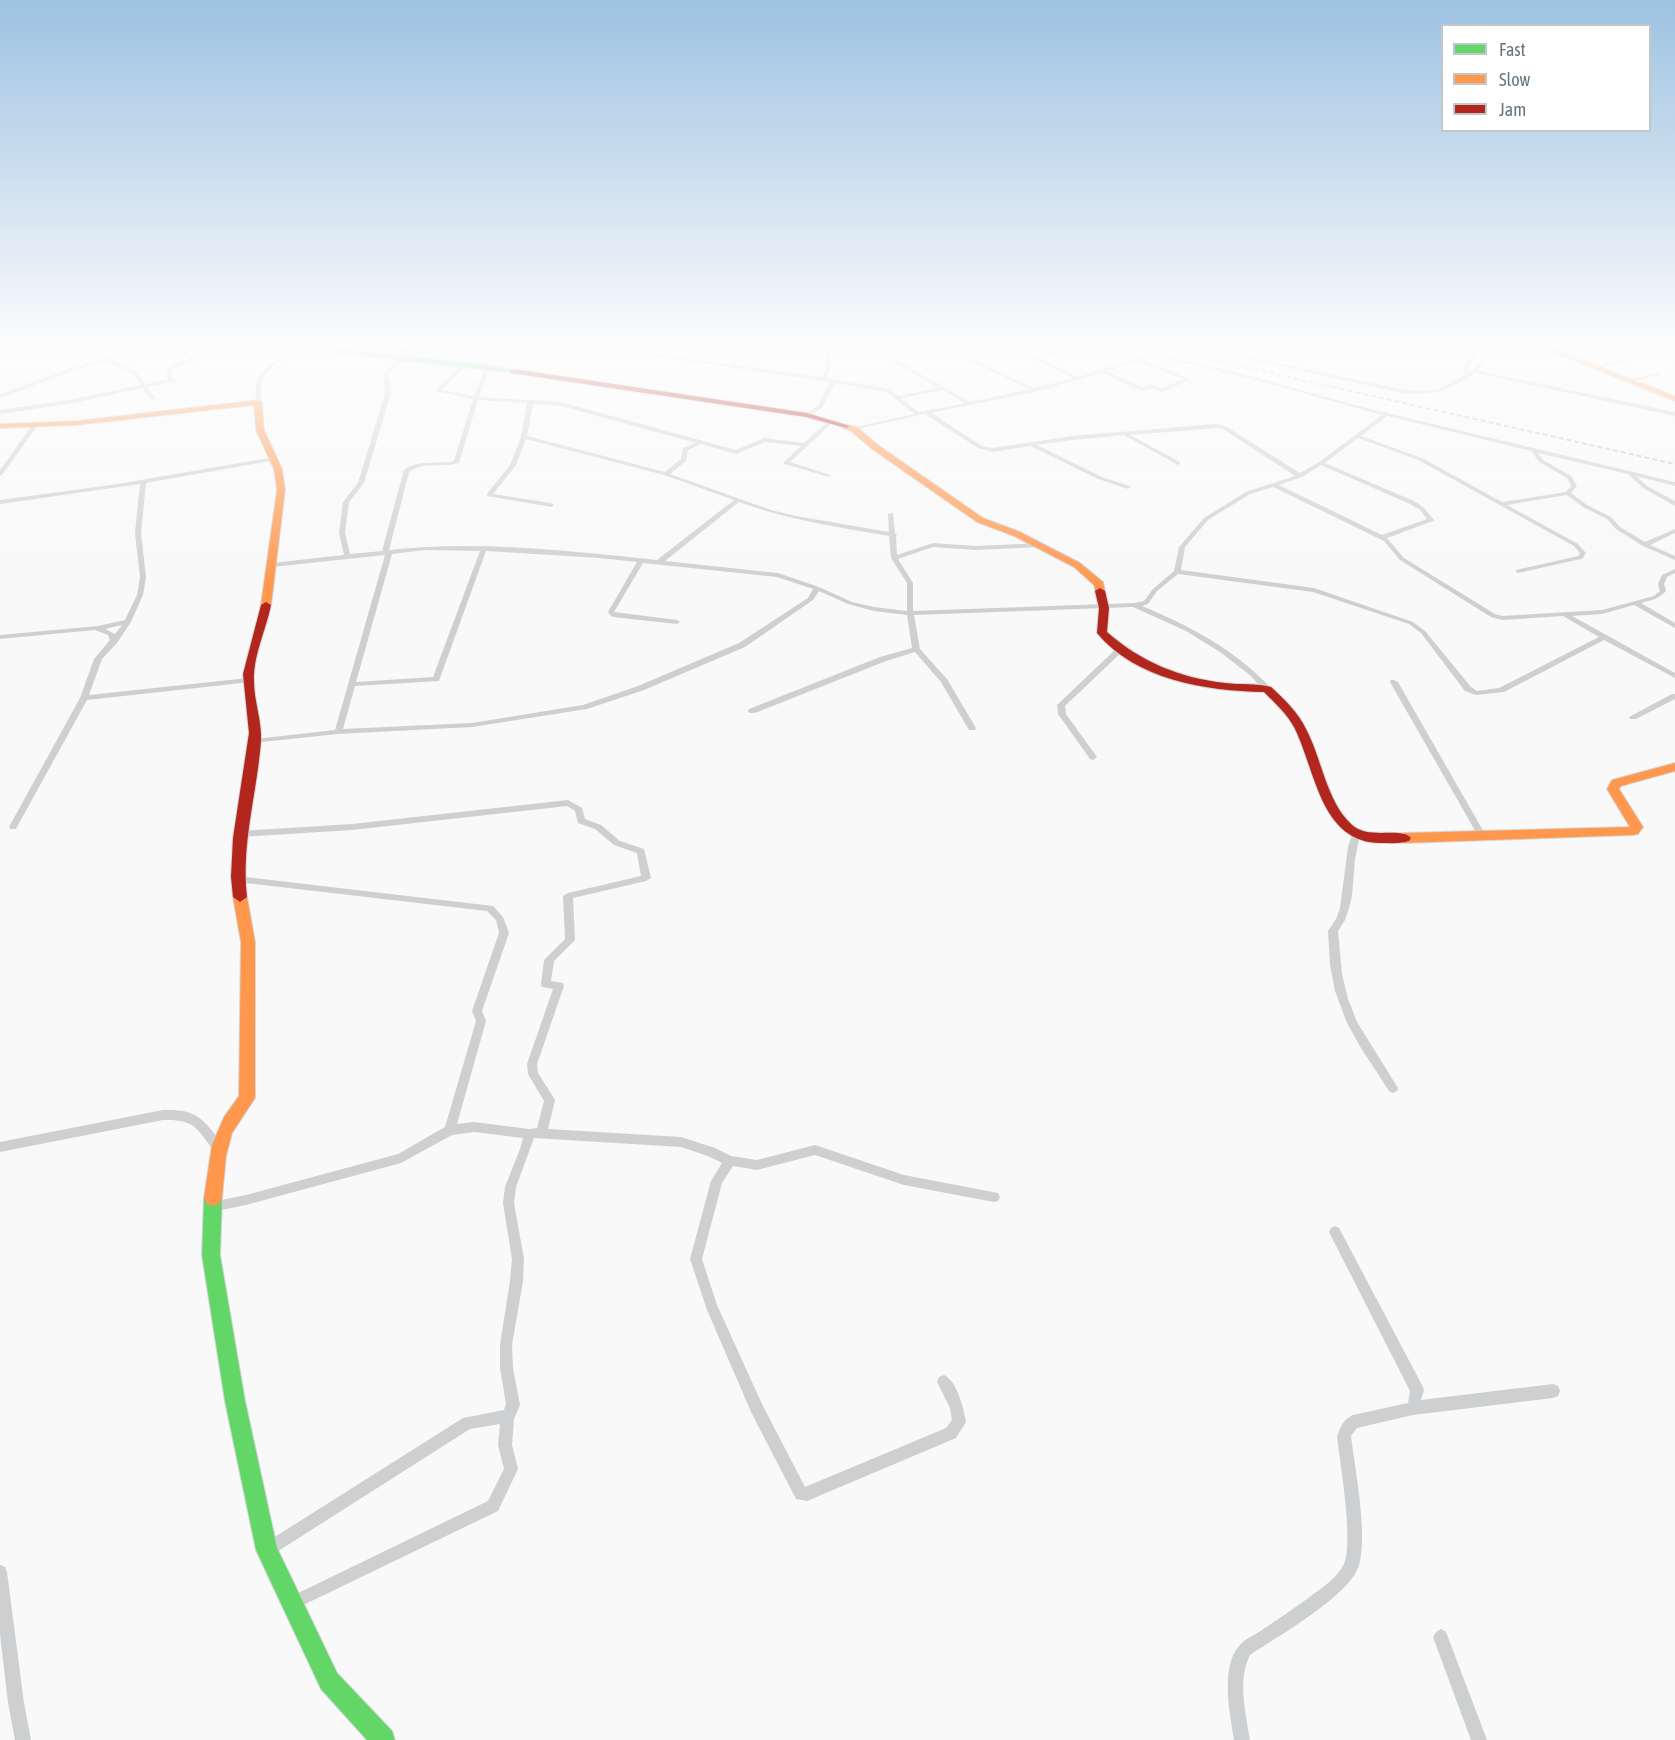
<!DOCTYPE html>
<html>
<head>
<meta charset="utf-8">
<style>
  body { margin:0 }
  #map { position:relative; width:1675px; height:1740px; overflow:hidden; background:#f9f9f9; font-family:"Asap Condensed",sans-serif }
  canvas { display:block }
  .legend { position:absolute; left:1441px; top:24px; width:210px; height:108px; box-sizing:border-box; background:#fff; border:2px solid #c1c8cd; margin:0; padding:8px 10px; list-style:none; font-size:18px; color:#657683 }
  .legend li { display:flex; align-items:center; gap:12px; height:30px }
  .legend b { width:30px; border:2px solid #c1c8cd }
</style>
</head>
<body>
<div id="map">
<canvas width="1675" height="1740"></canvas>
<ul class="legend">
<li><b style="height:8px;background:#63d668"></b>Fast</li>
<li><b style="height:8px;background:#ff974d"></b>Slow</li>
<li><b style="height:8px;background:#b3261e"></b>Jam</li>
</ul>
</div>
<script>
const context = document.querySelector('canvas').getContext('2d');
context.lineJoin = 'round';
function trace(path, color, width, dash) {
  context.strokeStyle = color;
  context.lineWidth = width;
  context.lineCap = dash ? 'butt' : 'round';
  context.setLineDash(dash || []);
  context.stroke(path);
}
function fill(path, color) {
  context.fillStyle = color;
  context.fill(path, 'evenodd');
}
const street = new Path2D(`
  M130,343C143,343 155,347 170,347C185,346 199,342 214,343L179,349L196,358C190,365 178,365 171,371V377L176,379V381L147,387L155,398L154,399H150L142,388L68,404L0,414V410L68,400L141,385L131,372L110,364V360L87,366L0,398V394L83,364L147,348ZM153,349H173L191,358L172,365L166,370L167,378L169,380L145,384L135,370L114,362V359Z
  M305,343H310C297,351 266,366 261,382C260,388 261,396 261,402L256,403C256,397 255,389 256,384C260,368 291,349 305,343Z
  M360,343H366L343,353L339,352Z
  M570,343H580L729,364L753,343H758L734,365L822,377C829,366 825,355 822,343H826L831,366L826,378L889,389L898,396L939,388L874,351V350L876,349L970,402L1029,389L932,343H937L1034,388L1073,378L1002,343H1007L1035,356L1086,343H1093L1039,358L1078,377L1149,354L1105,343H1112L1259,378L1354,405L1675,482V486L1636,476L1647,486L1675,501V506L1643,488L1628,474L1538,453L1543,460L1571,476L1577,486L1571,493L1587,505L1611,517L1620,527L1645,542L1675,529V533L1650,545L1675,556V560L1643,546L1616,529L1607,519L1583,507L1567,495L1507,505L1578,544L1586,553L1583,558L1581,559L1518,573L1516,572V570L1578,556L1580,553L1574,546L1418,460L1358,438L1325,463L1414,501L1424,508L1434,520L1433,521L1387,538L1404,558L1495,614L1502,616L1602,610L1654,596L1660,591L1658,584L1662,575L1675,569V573L1667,577L1664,584L1666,591C1659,599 1651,600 1641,603L1675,623V628L1634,605L1602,614L1572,616L1675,673V678L1604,640L1504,692L1476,695L1465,691L1421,633L1409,624L1313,592L1178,574L1157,591L1148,604L1142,606C1190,626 1234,649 1270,687V691H1264L1251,676L1220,652L1186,631L1133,607L914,615L920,649L947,679L976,728L975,730H969L941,682L915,652L886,661L755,713H749L748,711L749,709L880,657L912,648L907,615L874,611L848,604L819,591L813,600L745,647L644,690L587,709L472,727L338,734L252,743L251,741L255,739L335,730L385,555L272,567L269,565L272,563L344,555L339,533L343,502L358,483L385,393L383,374L403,356L407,357L388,374L391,393L364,483L349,502L345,533L350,554L382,551L404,470C419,459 438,465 454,461L473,399L436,391L438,387L464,363L466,364V365L442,390L474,396L486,367L488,366L490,367L479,397L561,402L736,450L764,438L804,443L829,420H833V422L790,462L830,475V477L784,464V462L801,446L765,442L736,454L701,444L688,450L686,461L670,474L771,510L796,516L889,532L888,514L893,513L895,533L897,535L896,536L897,555L933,543L976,546L1041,543L1044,545L1041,547L976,550L933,547L898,559L913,583V611L1134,603L1144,601L1153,589L1174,571L1179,547L1204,518L1246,492L1295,476L1223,429L1216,428L1130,435L1180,462V464L1178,465L1124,435L1072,440L1037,445L1102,477L1130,486L1131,487L1128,489L1098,479L1030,446L993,452L978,448L925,414L852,430V428L914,414L887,392L835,383L822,408L807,417L804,415L805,414L818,406L830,382L572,344ZM1154,356L1256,380L1382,415L1319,462L1300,473L1227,427L1216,424L1072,436L993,448L982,446L931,413L1035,392L1102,373L1141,391L1151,389L1164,392L1190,379L1143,360ZM1138,361L1183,379L1163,388L1151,385L1142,387L1107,371ZM943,390L965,403L919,412L901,398ZM478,400L527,403L521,437L510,465L487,494V496L551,507L554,505L551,503L493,494L516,465L526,439L664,475L734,500L657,560C570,551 476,540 389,550L409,472C422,461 443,468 459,463ZM533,404L561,406L696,443L683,448L681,459L665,472L527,436ZM1387,416L1531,451L1539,462L1567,478L1571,486L1566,492L1502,502L1422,458L1361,436ZM1321,465L1410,504L1420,510L1427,519L1382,535L1279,485L1302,477ZM1273,487L1384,541L1400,560L1491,617L1502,620L1563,616L1599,637L1499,688L1477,691L1471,687L1425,631L1413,622L1314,588L1181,570L1185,547L1208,520L1250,494ZM739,502C788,520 838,527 889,536L891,558L907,583V611L874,607L852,602L819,587L778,573L665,561ZM425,550L480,551L433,677L356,682L392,554ZM486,551L599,558L637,562L608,612L611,616L613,617L677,624L680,622L677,620L614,612L643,563L777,577L813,589L808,598L739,643L638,686L583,705L472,723L343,729L355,686L439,681Z
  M1176,343H1184L1406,390L1426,391L1440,389L1465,375L1464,369L1472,354L1453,343H1458L1474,351L1479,343H1483L1468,369L1469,373L1472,372L1470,371V370H1473L1493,343H1497L1478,371L1675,412V416L1476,373C1449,390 1439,394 1406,394Z
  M1381,343H1386L1416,358L1412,359Z
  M1417,343H1422L1440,353L1436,354Z
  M1675,348V350L1596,368L1594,367Z
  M1659,373H1661V375L1629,382L1626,380Z
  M33,424L38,425L2,475L0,476V470Z
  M274,457L276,458V460L146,483L141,533L146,577L143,595L131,622L117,643L102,659L89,695L248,678H251V682L87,700L17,827L16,829H10L9,827L80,698L94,659L110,640L108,635L95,630L0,639V635L98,626L125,620L137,595L140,577L135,533L140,484L0,504V500L118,484ZM122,625L115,634L105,629Z
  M1117,648H1120L1124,650L1065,706L1066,714L1097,757L1093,760L1090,759L1058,714L1057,705Z
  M1391,680H1394L1398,682L1485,834L1484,836H1478L1477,834L1390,682Z
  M1672,694H1675V699L1636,719H1630L1629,717Z
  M568,800L582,808L585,819L601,825L620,841L644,849L651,878L646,881L573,898L575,940L554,961L551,981L563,983L564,986L537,1064L538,1073L555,1100L548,1129L681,1137L715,1148L731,1156L757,1160L815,1145L904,1175L998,1193L1000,1197L998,1201L994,1202L904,1185L815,1155L757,1170L733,1166L722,1183L702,1259L717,1305L762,1404L805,1487L946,1428L952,1420L950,1408L937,1382L939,1377L944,1375C957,1381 964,1409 966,1422L956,1438L807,1501L796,1499L752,1414L707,1310L690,1259L711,1181L722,1163L708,1156L681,1147L534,1138L516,1187L514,1203L524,1259L523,1281L512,1345L513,1368L520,1405L514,1419L512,1445L518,1469L498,1511L293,1610L288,1608L286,1603L288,1598L488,1501L504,1469L498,1445L500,1424L470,1429L272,1555L267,1557L262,1555L260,1550L262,1545L463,1418L504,1410L506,1404L500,1368V1345L510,1281L512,1259L503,1203L505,1187L520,1149L523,1138L474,1132L452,1135L401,1163L246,1205L212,1212L208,1211L206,1207L208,1203L212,1202L246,1195L398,1154L445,1127L476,1021L472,1011L499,933L496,920L487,911L237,882L232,879L237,876L493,906L503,917L509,933L482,1011L486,1021L457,1124L474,1122L529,1129L537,1128L544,1101L528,1074L527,1064L553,989L542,987L541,984L544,960L565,939L563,896L568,893L641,876L637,853L614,845L595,829L578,823L575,811L567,806L352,830L240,837L236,834L240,831L352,824Z
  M1356,832L1360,835L1355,859L1352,896L1349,908L1345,920L1338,931L1342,974L1348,999L1357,1022L1398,1088L1397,1091L1393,1093L1389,1091L1361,1048L1347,1023L1335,991L1330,965L1328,931L1336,919L1340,908L1348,847L1352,835Z
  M163,1110C197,1109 202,1118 222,1143L224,1147L222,1151L218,1152L214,1151C196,1127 194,1119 163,1120L0,1152V1142Z
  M1335,1226L1339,1228L1422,1385L1424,1390L1421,1400L1553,1384L1558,1386L1560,1391L1558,1396L1553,1398L1413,1415L1357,1428L1351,1436C1355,1470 1368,1533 1359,1565C1351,1595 1277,1637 1250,1655C1237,1680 1246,1714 1250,1740H1234C1230,1714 1220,1668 1239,1646C1244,1639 1255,1635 1262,1630C1278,1619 1295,1608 1311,1596C1322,1588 1338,1577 1344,1564C1354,1543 1340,1463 1337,1436C1341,1427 1343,1419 1353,1415L1408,1403L1410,1391L1331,1236L1329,1232L1331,1228Z
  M0,1565L5,1567L7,1572L24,1703L31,1740H15L8,1703L0,1634Z
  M1441,1629L1446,1632L1487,1740H1471L1433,1637L1436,1632Z`);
const fast = new Path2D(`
  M4,343H14L0,349V344Z
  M277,343H293L485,365L518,371L514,373L339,353Z
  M213,1190L219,1192L222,1198L220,1255L245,1401L277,1548L337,1673L392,1731L395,1740H367L321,1689L256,1550L225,1401L202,1255L204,1198L207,1192Z`);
const slow = new Path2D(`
  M1530,343H1539L1675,396V401Z
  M258,400L262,402L264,430L282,469L285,490L271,605L266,608L261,605L277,490L274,469L256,430L254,405L77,425L0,428V424L77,421Z
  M843,424L857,427L878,445L983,518L1020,532L1080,563L1103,582L1105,591L1100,594L1096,593L1094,585L1074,567L1014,536L977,522L872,449L851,431L843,428Z
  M1675,763V771L1621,786L1619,789L1643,827L1638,834L1633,835L1404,843L1397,838L1404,833L1630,827L1607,789L1612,780Z
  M240,892L247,897L255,942V1098L232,1133L226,1156L222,1198L219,1204L213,1206L207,1204L204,1198L212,1145L224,1117L239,1096L241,942L233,897Z`);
const jam = new Path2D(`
  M514,369L807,413L850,426L846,428L806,417L511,373L510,371Z
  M1100,588L1105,591L1109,608L1107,632C1141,662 1180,678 1225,683C1240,685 1256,683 1271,687C1284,699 1298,712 1306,729C1322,759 1326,800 1351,824C1368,841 1401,826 1411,838L1409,841C1400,844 1390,843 1381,843C1320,843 1316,770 1294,727C1287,714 1275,703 1264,692C1206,691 1136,680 1097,633L1099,608L1095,591Z
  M266,602L271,605C266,630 253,656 254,681C254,702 262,720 261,741C257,794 241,843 247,897L240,902L233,897L231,877L233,838L249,733L243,674L261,605Z`);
const rail = new Path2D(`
  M1137,343L1675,464`);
const wall = new Path2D(`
  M386,343H426L403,353L388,349Z`);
const shadedWall = new Path2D(`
  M401,343H426L403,353Z`);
trace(fast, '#d5d6d7', 2);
trace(slow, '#d5d6d7', 2);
trace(jam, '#d5d6d7', 2);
fill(street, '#cecfd0');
fill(fast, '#63d668');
fill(slow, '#ff974d');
fill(jam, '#b3261e');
trace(rail, '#c3c5c6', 2, [5, 3]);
fill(wall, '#b3b5b5');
fill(shadedWall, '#929394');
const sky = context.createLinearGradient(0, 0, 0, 586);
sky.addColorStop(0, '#9dc2e2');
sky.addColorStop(0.59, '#fcfcfc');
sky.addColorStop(1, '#fcfcfc00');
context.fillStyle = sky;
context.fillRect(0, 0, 1675, 586);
</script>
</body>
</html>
